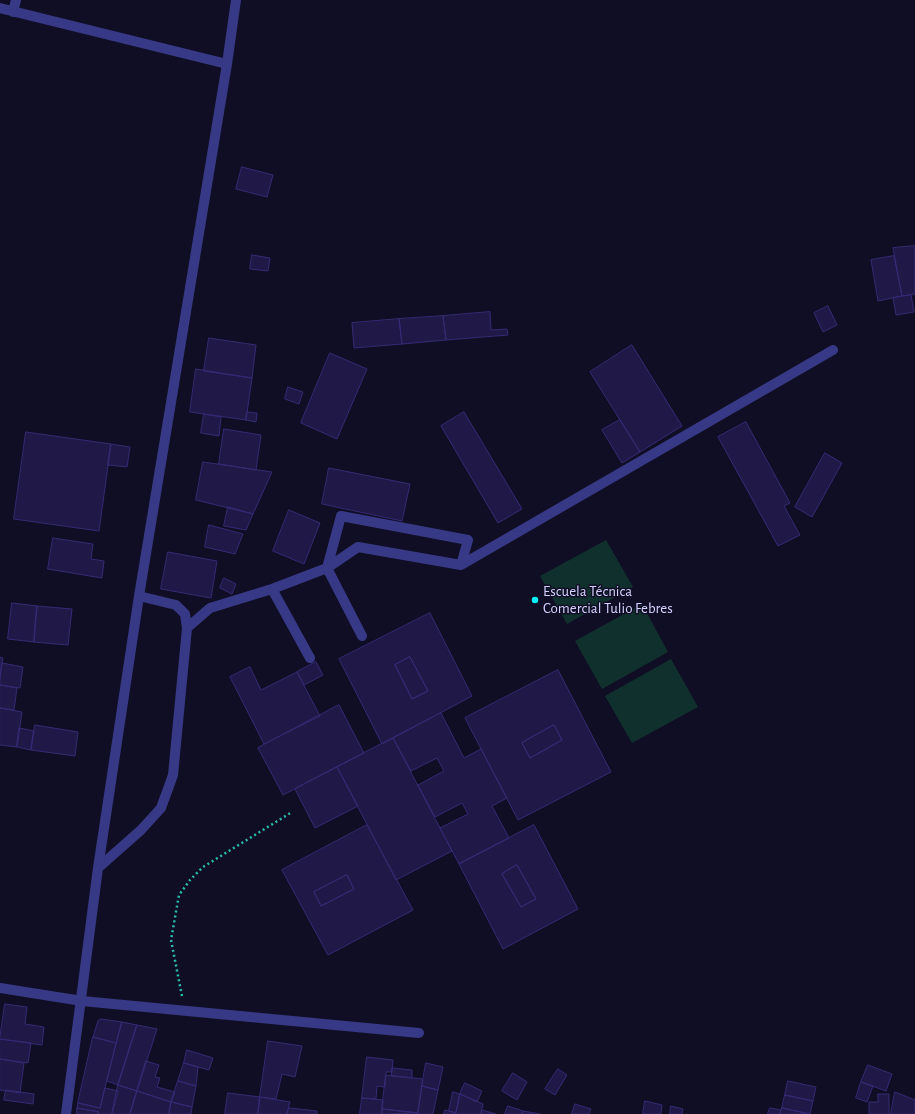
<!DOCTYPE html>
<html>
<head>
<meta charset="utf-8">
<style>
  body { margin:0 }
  canvas { display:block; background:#100e25 }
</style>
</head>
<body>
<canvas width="915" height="1114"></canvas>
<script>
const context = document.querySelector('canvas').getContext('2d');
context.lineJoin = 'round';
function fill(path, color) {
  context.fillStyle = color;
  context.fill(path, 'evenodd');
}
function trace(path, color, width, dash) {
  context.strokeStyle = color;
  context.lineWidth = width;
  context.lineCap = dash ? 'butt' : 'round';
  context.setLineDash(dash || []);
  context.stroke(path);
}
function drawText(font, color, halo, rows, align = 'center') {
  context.font = font + ' "Alegreya Sans",sans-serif';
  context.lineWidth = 3;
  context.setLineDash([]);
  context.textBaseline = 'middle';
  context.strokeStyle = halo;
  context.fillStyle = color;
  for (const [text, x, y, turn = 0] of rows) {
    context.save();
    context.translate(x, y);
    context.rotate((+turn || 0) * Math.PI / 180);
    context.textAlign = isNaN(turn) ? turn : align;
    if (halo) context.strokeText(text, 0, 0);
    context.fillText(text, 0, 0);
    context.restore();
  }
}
const green = new Path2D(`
  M606,540L633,587L567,624L540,576Z
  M642,604L668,652L602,689L575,641Z
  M671,659L698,707L632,743L605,696Z`);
const building = new Path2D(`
  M242,167L273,175L267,197L236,189Z
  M915,246V294L902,296L893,248Z
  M252,255L270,258L268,271L250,269Z
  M894,256L902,296L878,301L871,260Z
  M911,295L914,312L896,315L893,298Z
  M828,306L837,325L823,332L814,313Z
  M490,312L491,330L507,329L508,335L446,340L443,316Z
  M443,316L446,340L402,344L399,319Z
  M399,319L402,344L354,348L352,323Z
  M209,338L256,345L252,378L204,371Z
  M632,345L682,426L640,452L590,372Z
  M330,353L367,369L337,439L301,423Z
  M196,369L252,378L246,420L190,412Z
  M288,387L303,392L299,404L285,399Z
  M247,412L257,413L256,422L246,420Z
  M464,412L522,509L498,523L441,426Z
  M204,414L221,417L219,436L201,433Z
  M620,420L640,452L622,463L602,430Z
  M746,422L790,503L784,506L800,535L778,546L718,437Z
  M224,429L261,435L256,470L219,464Z
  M26,432L111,444L99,531L14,519Z
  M111,444L130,447L127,467L108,465Z
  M825,453L842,463L812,517L795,507Z
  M203,462L272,472L253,514L196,500Z
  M329,468L410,484L402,521L322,504Z
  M228,507L253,514L246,530L224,526Z
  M289,510L320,523L304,564L273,551Z
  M209,525L243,534L235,554L205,547Z
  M53,538L93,544L91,559L104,561L102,578L48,569Z
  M168,552L217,561L211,598L161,589Z
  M224,578L236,584L232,594L220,588Z
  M12,603L37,606L34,642L8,639Z
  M37,606L72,609L68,645L34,642Z
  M430,613L472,696L382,744L339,659ZM410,657L428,691L412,699L395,665Z
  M0,657L3,658L0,676Z
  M410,657L428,691L412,699L395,665Z
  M316,662L323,675L304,685L297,672Z
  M2,663L23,667L20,688L0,685Z
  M250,667L261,690L297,672L320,716L264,744L230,677Z
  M558,670L611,772L518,820L465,718ZM554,725L562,740L530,758L522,743Z
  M0,685L17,688L14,710L0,708Z
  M339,705L364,753L283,795L258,748Z
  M0,708L22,712L17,747L0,745Z
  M441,713L464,758L481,749L507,798L492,806L509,838L459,864L440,828L468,814L462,803L435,817L418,785L444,771L437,758L411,771L393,738Z
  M35,725L78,732L75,756L31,750Z
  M554,725L562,740L530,758L522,743Z
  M19,728L34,731L31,750L17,747Z
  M393,738L452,851L396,880L337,767Z
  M337,767L358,806L315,828L295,789Z
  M367,825L413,910L328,955L282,870ZM347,875L354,889L321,906L314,892Z
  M534,825L578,909L503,949L459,864ZM517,865L536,899L521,907L502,874Z
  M517,865L536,899L521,907L502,874Z
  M347,875L354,889L321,906L314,892Z
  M5,1004L27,1007L25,1024L44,1027L42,1045L0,1039Z
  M101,1019L122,1022L116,1043L93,1037L98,1021Z
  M122,1022L137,1025L118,1085L107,1081Z
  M137,1025L157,1029L137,1091L118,1085Z
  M93,1037L116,1043L100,1108L78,1103Z
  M0,1039L31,1043L28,1063L0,1059Z
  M268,1041L302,1046L295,1077L282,1074L276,1099L260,1097Z
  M187,1050L213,1058L209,1070L184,1063Z
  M367,1057L393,1060L392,1072H386L385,1087L377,1086L376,1099L362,1098Z
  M0,1059L24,1063L20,1093L0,1090Z
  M146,1061L159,1065L155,1077L160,1078L157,1087L175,1092L171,1102L137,1091Z
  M184,1063L198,1067L196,1086L178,1081Z
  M426,1063L443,1067L438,1090L422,1086Z
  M868,1065L892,1074L886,1091L861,1082Z
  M392,1068L412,1070V1078L392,1076Z
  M558,1069L567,1075L555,1095L545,1089Z
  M513,1073L527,1082L517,1100L502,1091Z
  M386,1075L423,1079L418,1113L382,1109Z
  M178,1081L196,1086L192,1107L171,1102Z
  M788,1081L816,1087L813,1101L785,1095Z
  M861,1082L873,1086L867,1102L856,1098Z
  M465,1083L482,1091L477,1102L460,1094Z
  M118,1085L137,1091L130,1114H112Z
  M422,1086L438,1090L433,1114H418Z
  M105,1088L118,1091L112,1114H98L99,1112L77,1108L78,1103L100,1108Z
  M6,1090L34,1094L33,1104L4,1100Z
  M137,1091L171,1102L169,1114H130Z
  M453,1092L460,1094L456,1113L449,1111Z
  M895,1092L915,1100V1114H891Z
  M228,1093L260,1097L258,1114H225Z
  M460,1094L483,1104L481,1114H456Z
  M878,1094H889V1114H869V1102H878Z
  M785,1095L813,1101L810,1114L782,1108Z
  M260,1097L290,1102L287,1114H258Z
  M362,1098L383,1100L382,1114H360Z
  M645,1101L662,1105L661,1114H643Z
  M171,1102L192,1107L191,1114H169Z
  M575,1104L591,1109L589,1114H572Z
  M508,1106L523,1111L522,1114H505Z
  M671,1106L683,1109L682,1114H670Z
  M77,1108L99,1112L98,1114H77Z
  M289,1108L317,1111V1114H287Z
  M770,1108L781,1110L780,1114H768Z
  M782,1108L810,1114H780Z
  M382,1109L418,1113L382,1114Z
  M445,1110L456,1113V1114H444Z
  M482,1110L496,1114H481Z
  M523,1111L540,1114H522Z`);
const path = new Path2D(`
  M182,996L171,940L179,895L190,880L203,867L292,812`);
const minor = new Path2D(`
  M0,8L227,64
  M13,12L16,0
  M272,589L310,658
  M187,628L210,608L272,589L327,568L358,547L461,565L833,350
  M362,636L327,568L341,516L468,540L461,565
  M98,868L141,830L161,808L173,775L187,628L185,614L176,605L139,596
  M0,988L82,1001L419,1033
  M66,1114L98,868L139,596L227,64L236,0`);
const markers = [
  [535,600,4,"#00f3fd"]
];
const poiNames = [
  ["Escuela Técnica",543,591],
  ["Comercial Tulio Febres",543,608]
];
fill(green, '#10302d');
fill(building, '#201947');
trace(building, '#342a74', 1);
trace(path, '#2abbaa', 2.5, [2, 3]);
trace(minor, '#373986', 10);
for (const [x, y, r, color] of markers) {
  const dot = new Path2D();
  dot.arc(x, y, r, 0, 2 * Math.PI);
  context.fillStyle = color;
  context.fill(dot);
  trace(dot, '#100e25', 1.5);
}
drawText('15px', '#d5d2ff', '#100e25', poiNames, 'left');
</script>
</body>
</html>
